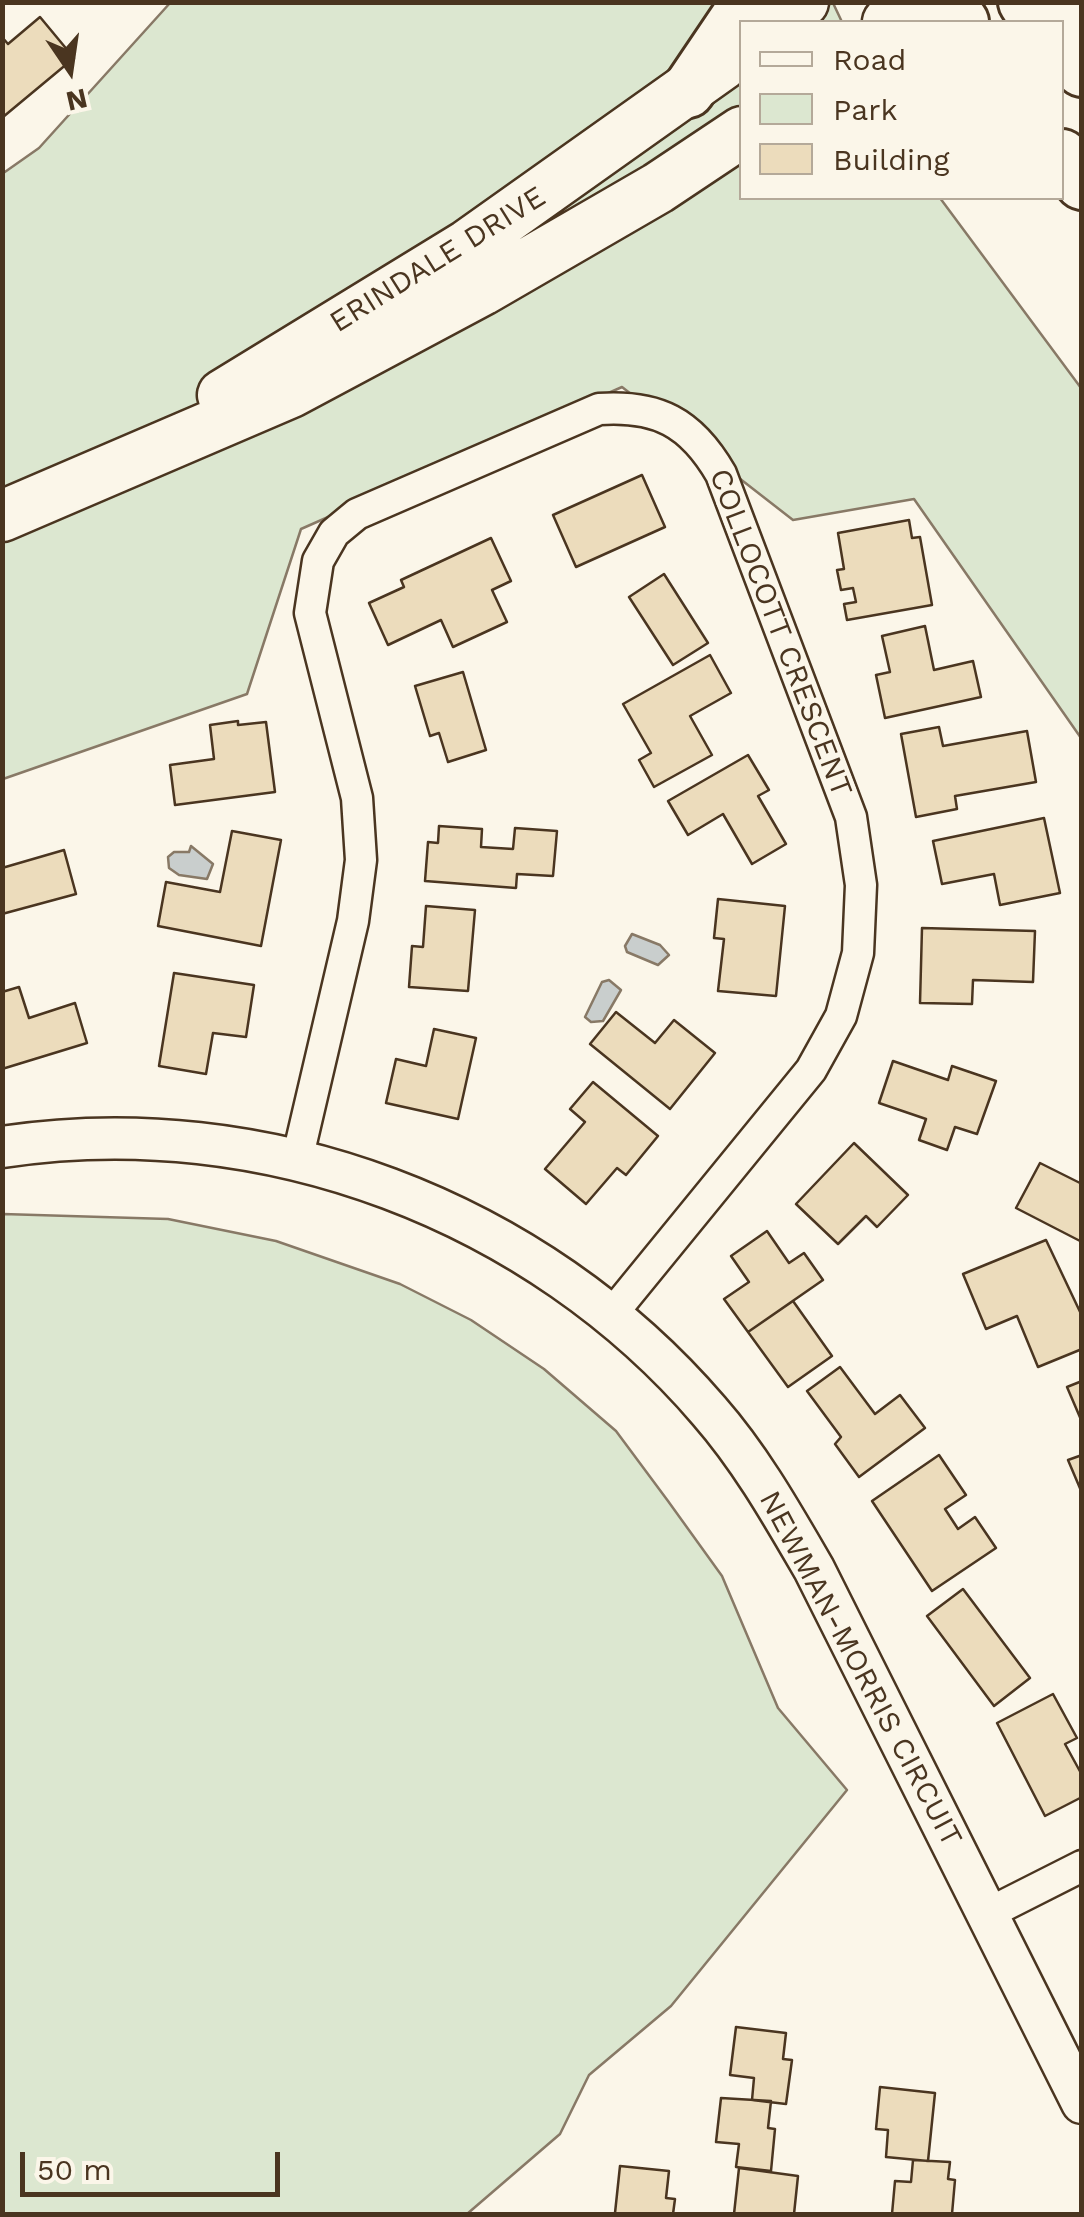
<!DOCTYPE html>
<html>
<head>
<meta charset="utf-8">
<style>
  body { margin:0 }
  #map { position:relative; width:1084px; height:2217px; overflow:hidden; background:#fbf6e9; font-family:"Work Sans",sans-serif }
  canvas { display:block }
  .frame { position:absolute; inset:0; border:5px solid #4a3520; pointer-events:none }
  .legend { position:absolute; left:739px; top:20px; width:325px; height:180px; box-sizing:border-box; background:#fbf6e9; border:2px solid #b4a999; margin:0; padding:12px 18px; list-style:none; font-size:30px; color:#4a3520 }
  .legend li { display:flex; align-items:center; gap:20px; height:50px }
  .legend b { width:50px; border:2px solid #b4a999 }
  .north { position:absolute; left:20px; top:20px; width:100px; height:100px; -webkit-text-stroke:8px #fbf6e9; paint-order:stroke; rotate:167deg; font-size:28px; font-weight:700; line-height:40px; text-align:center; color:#4a3520 }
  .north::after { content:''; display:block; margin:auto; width:35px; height:45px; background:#4a3520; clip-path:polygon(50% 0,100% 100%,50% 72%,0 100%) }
  .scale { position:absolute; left:20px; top:2152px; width:260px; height:45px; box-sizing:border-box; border:5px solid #4a3520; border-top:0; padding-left:12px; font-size:30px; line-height:35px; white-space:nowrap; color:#4a3520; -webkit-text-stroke:8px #fbf6e9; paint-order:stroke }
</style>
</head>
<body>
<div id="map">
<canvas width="1084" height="2217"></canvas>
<div class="frame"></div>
<ul class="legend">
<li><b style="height:12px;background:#fbf6e9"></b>Road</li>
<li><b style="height:28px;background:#dce7d0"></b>Park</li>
<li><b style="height:28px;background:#ecdcbc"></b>Building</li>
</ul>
<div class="north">N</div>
<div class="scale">50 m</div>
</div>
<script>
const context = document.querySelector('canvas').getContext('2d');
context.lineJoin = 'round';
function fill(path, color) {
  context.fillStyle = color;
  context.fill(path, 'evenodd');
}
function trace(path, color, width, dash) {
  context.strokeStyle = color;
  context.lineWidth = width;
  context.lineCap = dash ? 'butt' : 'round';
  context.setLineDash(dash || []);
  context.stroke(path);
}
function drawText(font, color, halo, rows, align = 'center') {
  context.font = font + ' "Work Sans",sans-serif';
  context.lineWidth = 8;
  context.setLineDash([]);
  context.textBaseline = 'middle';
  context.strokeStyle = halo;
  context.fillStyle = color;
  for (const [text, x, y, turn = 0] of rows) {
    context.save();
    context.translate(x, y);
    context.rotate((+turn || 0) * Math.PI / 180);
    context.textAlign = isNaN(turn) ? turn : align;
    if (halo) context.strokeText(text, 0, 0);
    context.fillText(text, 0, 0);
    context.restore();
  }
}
const green = new Path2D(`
  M170,3H833L842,22H742V198H940L1081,388V738L914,499L793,520L622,387L301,529L247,694L3,779L2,174L39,148Z
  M3,1214L168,1219L276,1241L400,1284L471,1320L544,1369L616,1431L668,1501L722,1576L778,1708L847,1790L671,2006L589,2075L560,2134L467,2214H3Z`);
const water = new Path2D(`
  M191,846L213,864L207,879L179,875L169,868L168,857L174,852H189Z
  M632,934L660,945L669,955L658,965L627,952L625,946Z
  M609,980L621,990L603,1021L591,1022L585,1017L602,982Z`);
const building = new Path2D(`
  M40,17L74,58L3,117L2,37L8,44Z
  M642,475L665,527L576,567L553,515Z
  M909,520L912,538L920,537L932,605L847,620L844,604L856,602L853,588L841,590L837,570L844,569L838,533Z
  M491,538L511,581L492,590L507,622L453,647L441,620L388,645L369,603L404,587L401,580Z
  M664,574L708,643L673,665L629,597Z
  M925,626L934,670L973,661L981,697L885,718L876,675L890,672L882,636Z
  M710,655L731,693L690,716L712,755L654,787L639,760L651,753L623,704Z
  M463,672L486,750L448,762L439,733L430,736L415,686Z
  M238,721V725L266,722L275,792L175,805L170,765L214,759L210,725Z
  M939,727L943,746L1027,731L1036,782L955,796L957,809L916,817L901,734Z
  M748,755L769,790L758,796L786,844L752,864L723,814L688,835L668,801Z
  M1044,818L1060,893L1000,905L994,874L942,884L933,841Z
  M439,826L482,829L481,847L513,849L515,828L557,831L553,876L517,874L516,888L425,881L428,842L438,843Z
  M232,831L281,840L261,946L158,926L166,882L220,892Z
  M64,850L76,894L2,914V868Z
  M718,899L785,906L776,996L718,991L724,939L714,938Z
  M426,906L475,910L468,991L409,987L412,946L423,947Z
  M922,928L1035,931L1033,982L973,980L972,1004L920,1003Z
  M174,973L254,985L246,1037L213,1033L206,1074L159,1066Z
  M19,987L29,1018L75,1003L87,1043L2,1069V992Z
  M616,1012L655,1043L674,1020L715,1053L670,1109L590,1044Z
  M434,1029L476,1038L458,1119L386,1103L396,1059L426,1066Z
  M893,1061L948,1080L952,1066L996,1081L977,1134L955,1127L947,1150L919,1140L926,1119L879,1103Z
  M593,1082L658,1136L626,1175L617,1168L586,1204L545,1169L585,1122L570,1109Z
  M854,1143L908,1195L877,1227L866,1216L838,1244L796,1204Z
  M1040,1163L1082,1184V1242L1016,1208Z
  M767,1231L789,1263L804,1253L823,1280L748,1332L724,1299L749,1282L731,1256Z
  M1046,1240L1082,1316V1349L1038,1367L1017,1316L986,1329L963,1274Z
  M793,1301L832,1356L788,1387L748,1332Z
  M840,1367L875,1414L900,1395L925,1428L859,1477L835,1444L841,1437L807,1391Z
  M1082,1381V1422L1067,1387Z
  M939,1455L966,1495L945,1509L958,1529L975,1517L996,1548L932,1591L872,1501Z
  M1082,1455V1493L1068,1460Z
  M963,1589L1030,1678L994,1706L927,1616Z
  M1053,1694L1077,1738L1065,1744L1082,1775V1797L1045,1816L997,1723Z
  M736,2027L786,2033L783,2059L792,2060L786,2104L752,2100L754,2078L730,2075Z
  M880,2087L935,2093L928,2161L886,2157L888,2130L876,2129Z
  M721,2098L771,2101L768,2128L775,2129L771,2171L736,2167L739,2144L716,2142Z
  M913,2160L950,2162L948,2179L955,2180L952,2214H892L895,2181L911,2182Z
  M620,2166L669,2171L666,2198L675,2199L673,2214L615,2213Z
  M739,2168L798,2176L794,2214H734Z`);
const minor = new Path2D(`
  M297,1160L353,921L361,860L357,798L310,613L318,561L334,533L357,514L599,409C657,405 691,422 721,474L851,817L861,885L858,953L841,1016L811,1070L611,1315
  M987,1914L1082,1866`);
const tertiary = new Path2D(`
  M2,1147C264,1107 537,1210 709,1411C751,1459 782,1514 814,1569L1082,2103`);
const primary = new Path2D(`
  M777,22L803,2
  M888,22L915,2
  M223,395L468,245L723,64
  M2,516L291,392L482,290L658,188L742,132`);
const trunk = new Path2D(`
  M947,2L962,22
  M1025,2L1038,22
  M1075,2L1072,22L1082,70
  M688,91L748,2
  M1062,156L1082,183`);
const streetNames = [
  ["ERINDALE DRIVE",438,260,-32],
  ["COLLOCOTT CRESCENT",780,633,69],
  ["NEWMAN-MORRIS CIRCUIT",860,1669,62]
];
fill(green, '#dce7d0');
trace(green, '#887966', 2.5);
fill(water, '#c9cecd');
trace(water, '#887966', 2.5);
fill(building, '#ecdcbc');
trace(building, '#4a3520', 2.5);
trace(minor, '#4a3520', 35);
trace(tertiary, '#4a3520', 45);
trace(primary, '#4a3520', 55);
trace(trunk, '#4a3520', 58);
trace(minor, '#fbf6e9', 30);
trace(tertiary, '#fbf6e9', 40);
trace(primary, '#fbf6e9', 50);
trace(trunk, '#fbf6e9', 52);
drawText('30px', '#4a3520', '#fbf6e9', streetNames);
</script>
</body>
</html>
